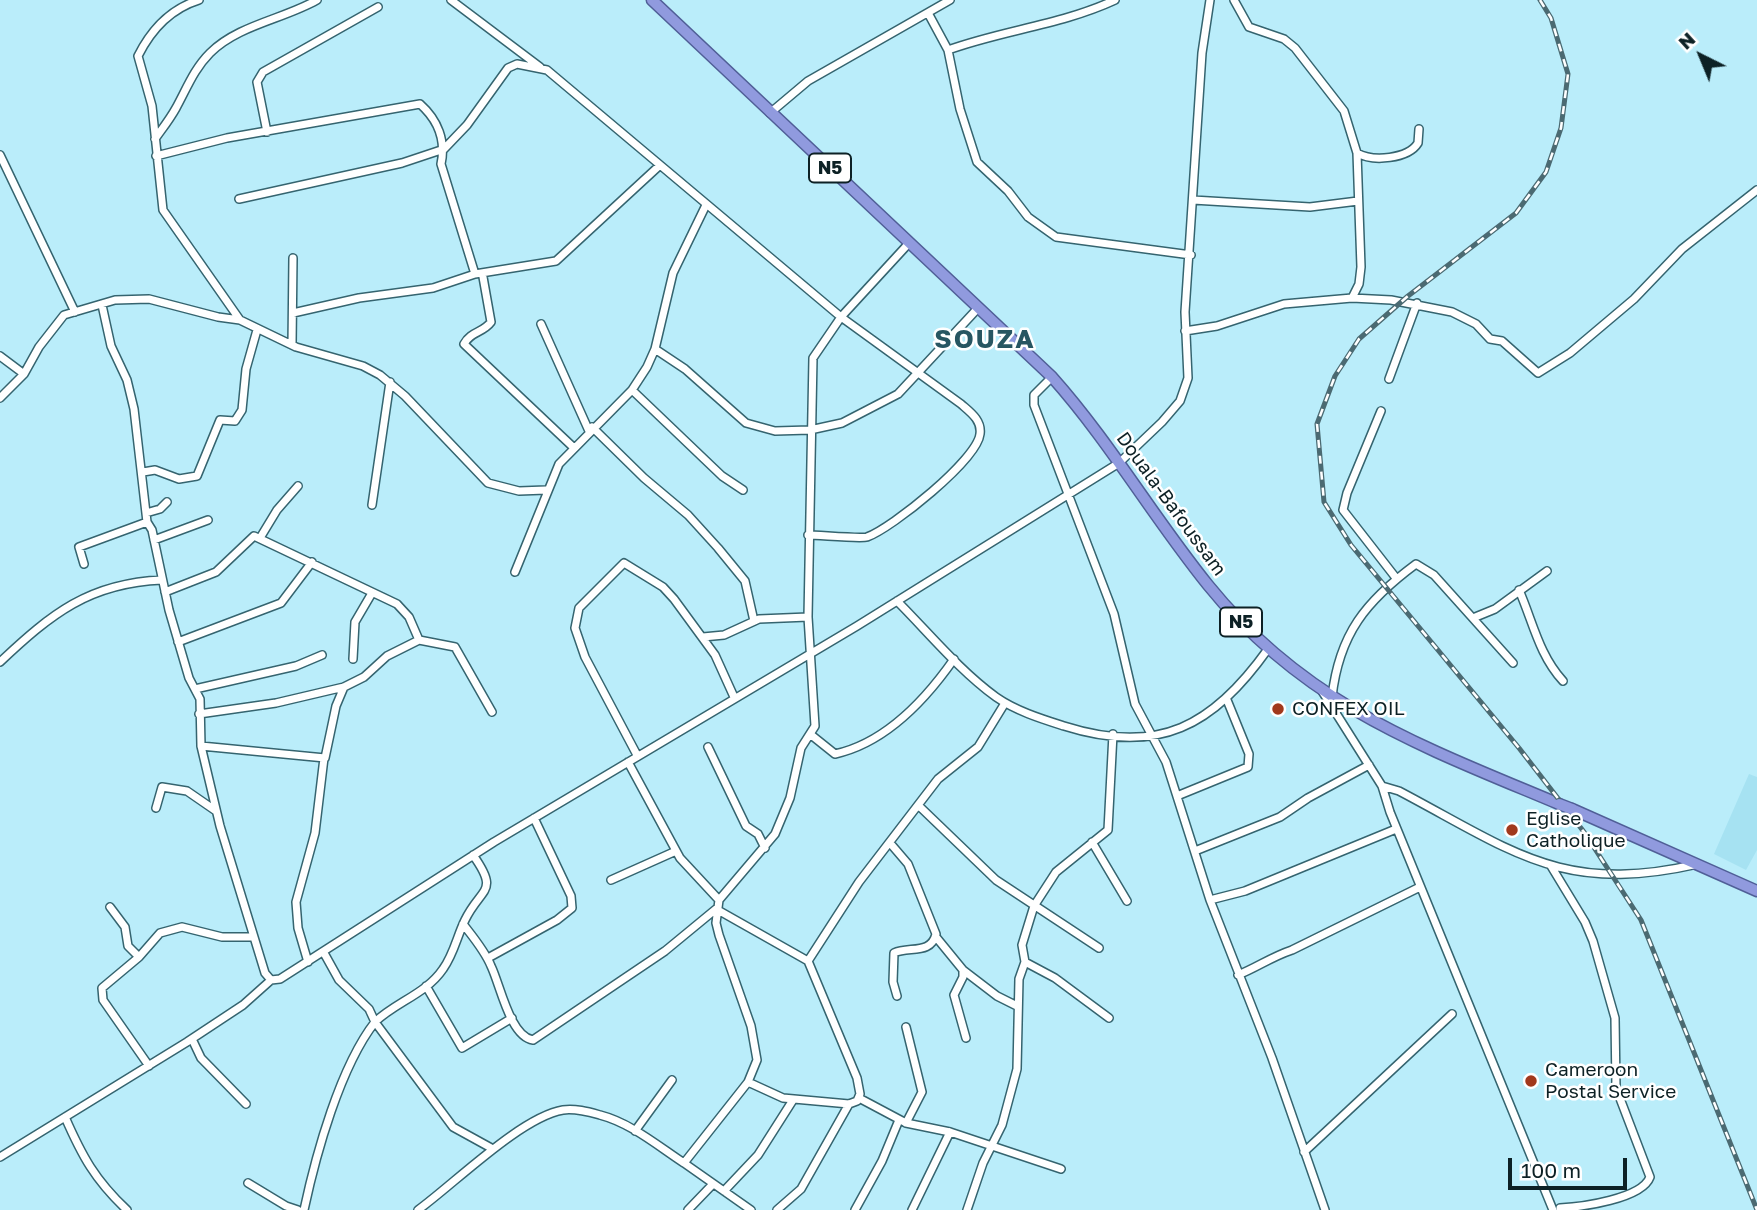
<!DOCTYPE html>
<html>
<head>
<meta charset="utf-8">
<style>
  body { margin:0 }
  #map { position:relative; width:1757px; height:1210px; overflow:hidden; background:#baedfa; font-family:"Golos Text",sans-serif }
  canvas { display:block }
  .north { position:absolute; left:1666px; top:21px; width:70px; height:70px; -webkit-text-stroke:5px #fff; paint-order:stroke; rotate:317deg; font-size:19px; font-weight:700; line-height:28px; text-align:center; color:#0d2125 }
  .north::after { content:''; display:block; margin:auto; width:24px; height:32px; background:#0d2125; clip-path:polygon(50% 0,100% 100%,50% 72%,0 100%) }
  .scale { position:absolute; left:1508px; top:1158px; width:119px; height:32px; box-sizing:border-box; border:4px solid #0d2125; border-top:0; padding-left:9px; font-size:21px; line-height:24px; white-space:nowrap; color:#0d2125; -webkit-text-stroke:5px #fff; paint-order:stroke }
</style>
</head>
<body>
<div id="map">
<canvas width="1757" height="1210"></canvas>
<div class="north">N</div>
<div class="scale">100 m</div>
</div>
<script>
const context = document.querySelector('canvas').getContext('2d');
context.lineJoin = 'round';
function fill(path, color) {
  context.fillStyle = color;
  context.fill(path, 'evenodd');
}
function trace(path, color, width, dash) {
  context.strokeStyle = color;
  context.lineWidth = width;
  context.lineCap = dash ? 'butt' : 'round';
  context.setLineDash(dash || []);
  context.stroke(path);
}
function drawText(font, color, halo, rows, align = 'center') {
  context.font = font + ' "Golos Text",sans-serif';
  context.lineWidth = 5;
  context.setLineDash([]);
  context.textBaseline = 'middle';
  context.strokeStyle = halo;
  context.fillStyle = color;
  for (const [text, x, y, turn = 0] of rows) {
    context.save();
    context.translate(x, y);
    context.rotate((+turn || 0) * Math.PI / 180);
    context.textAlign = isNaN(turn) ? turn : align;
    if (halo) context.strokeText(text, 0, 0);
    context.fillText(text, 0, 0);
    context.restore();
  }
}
const built = new Path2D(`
  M1749,774L1757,777V850L1746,870L1714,854Z`);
const minor = new Path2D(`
  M199,0C170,9 151,30 138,56L152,106L163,210L240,320L296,347L363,366L380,375L405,396L488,483L519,491L546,490
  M451,0L540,67
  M1234,0L1249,27L1284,39L1295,48L1344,111L1357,153C1373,162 1408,159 1418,143L1419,129
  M928,13L948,50L960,109L977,162L1008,191L1028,217L1056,237L1191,255
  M948,50C1003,30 1061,25 1115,0
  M770,113L808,81L950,0
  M267,132L257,82L263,72L378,7
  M155,139C162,129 170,119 176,108C187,88 194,69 210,53C238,25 284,19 317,0
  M0,155L75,312
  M156,156L227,138L420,104C438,120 446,141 441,164L475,274
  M239,199L402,163L444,149L467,125L508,68L517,64L547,70L841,317L961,404C970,412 982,420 980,434C977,460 892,528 867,537C860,539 819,535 808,535
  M1193,200L1310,207L1358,201
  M483,277L491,322C483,333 471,331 464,344L573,447
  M1352,298L1391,300L1452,312L1476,324L1490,339L1502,341L1538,373L1570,353L1634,299L1682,249L1757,190
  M102,305L111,346L127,380L134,409L147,522L152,530L169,610L189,678L200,699L201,746L220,826L265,973L271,980
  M293,313L359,298L433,288L475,274L556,261L659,166
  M541,324L589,431
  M1185,331L1217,326L1284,304L1352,298L1359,284L1361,267L1357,153
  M292,345L293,258
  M655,349L685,369L746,423L775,431L810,430L842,423L898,394L979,307
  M0,356L24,374
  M1052,377L1034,395V405L1114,614L1135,704L1166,762L1210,900L1272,1058L1325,1210
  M1389,379L1417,303
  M632,390L722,476L743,490
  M0,398L24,374L39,347L64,315L115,300L149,299L218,317L240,320
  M1381,411L1347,493L1343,510L1396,578
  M592,427L644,478L688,515L718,548L745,581L754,621
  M143,472L155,470L179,479L197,476L220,420L235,421L242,410L246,369L257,330
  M372,505L390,382
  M146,513L160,509L167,502
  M260,538L277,510L298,486
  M154,540L208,520
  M84,564L79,547L147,522
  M515,572L559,464L632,390L647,367L655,349L673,273L706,205
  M1519,590C1533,622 1539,655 1563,681
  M165,592L216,572L254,536L397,604L409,617L419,640L387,656L364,677L344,687L276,703L199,714
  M897,601C929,633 959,670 996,697C1016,711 1042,719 1064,726C1159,756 1213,726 1268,649
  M1473,618L1495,609L1547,571
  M703,637L724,635L759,619L808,617
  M419,640L455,647L492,712
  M178,642L281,603L312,562
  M353,659L355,622L372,593
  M0,662C51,614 89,583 162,580
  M195,689L296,666L322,655
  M1322,691L1382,786L1390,812L1553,1210
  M1332,697C1339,634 1366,601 1416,564L1434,575L1513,663
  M810,734L835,754C885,743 926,699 954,659
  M201,746L325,758L336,706L344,687
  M708,747L746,826L758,834L765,848
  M637,755L585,657L575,628L579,608L624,563L663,587L674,599L715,655L734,697
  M628,762L680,858L719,900
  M1382,786L1399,791C1513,851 1562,895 1698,864
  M1177,796L1248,767L1249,754L1227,700
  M918,805L996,880L1099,948
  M156,808L162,787L187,791L216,811
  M1092,842L1127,901
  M890,843L908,864L936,934C931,955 909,946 894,953L893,982L897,996
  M1195,851L1280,817L1308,798L1369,765
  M473,855C500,893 481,887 465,920C457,936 454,954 443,969C426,994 396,1002 375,1022L453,1127L493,1149
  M1551,866L1585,922L1593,941L1615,1018L1616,1088L1650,1177C1642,1199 1581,1207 1560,1208
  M611,880L676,851
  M1210,900L1245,891L1396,829
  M110,907L125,927L128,946L139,957
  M463,924C473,937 485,951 491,966C500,984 510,1037 533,1040L665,951L716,909L808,961L857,1078L860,1094L857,1101L849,1104L783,1098L748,1082
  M936,937L963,970V977L954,995L966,1038
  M488,958L557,920L572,908L571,896L534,818
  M808,961L859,882L938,779L978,747L1005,703
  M308,962L298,928L296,902L315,833L324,758
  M1025,962L1055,978L1109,1018
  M963,970L997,996L1017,1006
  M1238,975C1258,967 1271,957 1292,950L1420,887
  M426,986L462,1048L512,1018
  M192,1039L201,1058L246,1104
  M149,1066L103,1000L102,988L139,957L160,933L182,927L222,937H253
  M859,1098L906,1123L922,1092L906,1027
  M65,1117C82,1156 95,1180 127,1210
  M906,1123L950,1132L1061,1169
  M635,1131L672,1080
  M1304,1152L1452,1014
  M0,1157L187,1042L243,1005L271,980L280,979L494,842L857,626L1119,463L1162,422L1180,401L1188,378L1185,312L1202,53L1210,0
  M248,1183L286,1206L298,1210
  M724,1191L758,1155L793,1100
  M304,1210C316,1154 340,1067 375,1022L369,1009L339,980L324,953
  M418,1210C454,1184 521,1117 563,1110C575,1108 589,1112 600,1115C631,1123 658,1146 684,1163
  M688,1210L713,1184
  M751,1210L684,1163L748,1082L757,1060L751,1026L719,935L716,923L719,900L775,834L790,798L801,748L815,726L808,617L813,358L841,317L910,242
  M777,1210L801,1189L849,1104
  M855,1210L882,1161L899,1120
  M912,1210L950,1132
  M967,1210L983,1163L1002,1125L1017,1069L1019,979L1025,962L1022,945L1034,906L1056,872L1108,830L1113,734`);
const trunk = new Path2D(`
  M652,0L1052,377C1110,442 1153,517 1208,585C1305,705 1421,746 1559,804
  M1572,809L1757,891`);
const rail = new Path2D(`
  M1540,0L1551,18L1568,74L1561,128L1546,172L1516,213L1408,296L1359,339L1335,376L1317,424L1324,502L1351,545L1519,748L1584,832L1641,920L1757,1210`);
const trunkBridge = new Path2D(`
  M1559,804L1572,809`);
const markers = [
  [1278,709,7,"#a1391d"],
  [1512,830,7,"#a1391d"],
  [1531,1081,7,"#a1391d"]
];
const shields = [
  [830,168,42],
  [1241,622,42]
];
const shieldNames = [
  ["N5",830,168],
  ["N5",1241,622]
];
const streetNames = [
  ["Douala-Bafoussam",1171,504,54]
];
const poiNames = [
  ["CONFEX OIL",1292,709],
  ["Eglise",1526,819],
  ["Catholique",1526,841],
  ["Cameroon",1545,1070],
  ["Postal Service",1545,1092]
];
const districtNames = [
  ["SOUZA",985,340]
];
fill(built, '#a6e2f2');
trace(minor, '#35646f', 10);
trace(trunk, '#505f97', 13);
trace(minor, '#fff', 7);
trace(trunk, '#909ade', 10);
trace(rail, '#4b6a72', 5);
trace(rail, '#fff', 2.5, [8]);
trace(trunkBridge, '#505f97', 13, []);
trace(trunkBridge, '#909ade', 10);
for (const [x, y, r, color] of markers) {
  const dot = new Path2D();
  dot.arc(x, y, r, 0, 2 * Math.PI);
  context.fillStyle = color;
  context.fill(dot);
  trace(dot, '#fff', 2.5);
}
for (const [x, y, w] of shields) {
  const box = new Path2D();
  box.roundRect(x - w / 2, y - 14.5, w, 29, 5);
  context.fillStyle = '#fff';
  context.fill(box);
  trace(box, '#0d2125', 2);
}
drawText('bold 18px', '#0d2125', null, shieldNames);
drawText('19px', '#0d2125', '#fff', streetNames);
drawText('19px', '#0d2125', '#fff', poiNames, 'left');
context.letterSpacing = '2px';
drawText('bold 26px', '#275662', '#fff', districtNames);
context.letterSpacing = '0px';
</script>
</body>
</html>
